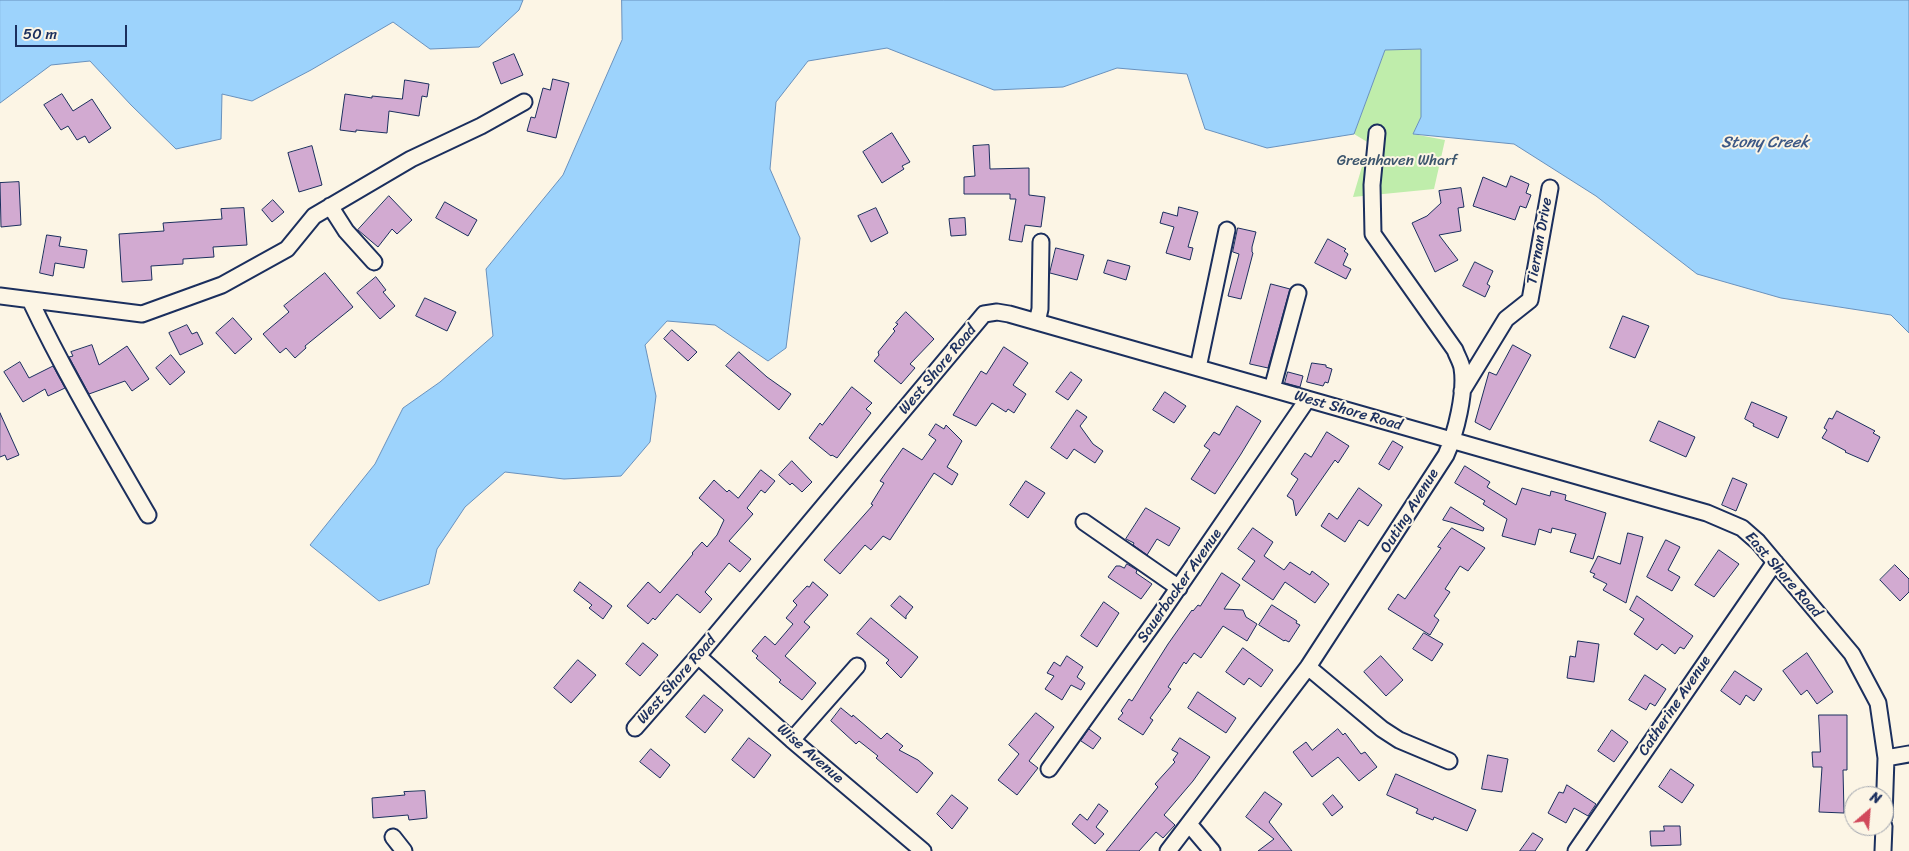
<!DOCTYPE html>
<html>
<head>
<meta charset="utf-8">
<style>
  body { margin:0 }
  #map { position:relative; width:1909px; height:851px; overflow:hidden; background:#fcf5e5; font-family:Sriracha,sans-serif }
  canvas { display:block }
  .north { position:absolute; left:1844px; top:786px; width:50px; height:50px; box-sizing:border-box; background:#fcf5e5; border:1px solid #a2a6af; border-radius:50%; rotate:27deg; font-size:14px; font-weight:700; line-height:20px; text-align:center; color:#1b2f5e }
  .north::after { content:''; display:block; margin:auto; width:18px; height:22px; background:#d1495b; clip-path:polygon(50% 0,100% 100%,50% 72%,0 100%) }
  .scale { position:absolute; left:15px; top:25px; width:112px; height:22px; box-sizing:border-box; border:2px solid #1b2f5e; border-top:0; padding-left:6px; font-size:15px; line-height:18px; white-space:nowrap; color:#1b2f5e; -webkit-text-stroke:4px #fcf5e5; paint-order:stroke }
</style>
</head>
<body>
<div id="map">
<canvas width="1909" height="851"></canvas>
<div class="north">N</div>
<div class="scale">50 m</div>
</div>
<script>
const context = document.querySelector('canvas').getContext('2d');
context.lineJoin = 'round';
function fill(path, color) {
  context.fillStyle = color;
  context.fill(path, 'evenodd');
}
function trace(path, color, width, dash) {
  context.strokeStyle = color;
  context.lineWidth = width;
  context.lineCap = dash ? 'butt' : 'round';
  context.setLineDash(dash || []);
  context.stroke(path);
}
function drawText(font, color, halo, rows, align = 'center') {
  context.font = font + ' Sriracha,sans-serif';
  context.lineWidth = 4;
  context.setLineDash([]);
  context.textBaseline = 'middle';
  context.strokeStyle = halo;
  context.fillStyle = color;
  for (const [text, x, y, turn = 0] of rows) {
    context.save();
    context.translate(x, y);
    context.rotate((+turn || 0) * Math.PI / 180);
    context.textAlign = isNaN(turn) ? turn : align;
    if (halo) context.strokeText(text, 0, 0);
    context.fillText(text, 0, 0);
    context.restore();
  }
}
const green = new Path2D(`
  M1421,49V117L1413,134L1445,140L1434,189L1353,197L1369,143L1354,134L1385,50Z`);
const water = new Path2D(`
  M0,0H523L519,10L479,47L430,49L393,22L311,70L252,101L222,94L221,139L176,149L131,105L90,61L51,65L0,103Z
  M622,0H1909V333L1891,315L1781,298L1697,274L1596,196L1514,144L1413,134L1421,117V49L1385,50L1354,134L1267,148L1205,129L1187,74L1117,68L1063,87L994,90L887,48L808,61L776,102L770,169L800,238L786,348L768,361L715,325L667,321L645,345L656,396L650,442L621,476L564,479L505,472L465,507L437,549L429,584L379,601L310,545L375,464L403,408L440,382L493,336L486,269L563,175L622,40Z`);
const building = new Path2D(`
  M514,54L523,75L501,84L493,63Z
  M553,79L569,83L556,138L527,131L531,117L535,118L543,88L550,90Z
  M405,80L429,84L427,97L422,96L419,116L389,111L387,133L356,130V132L340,130L345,94L372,98V96L402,99Z
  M62,94L73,111L92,99L111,128L89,143L85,136L77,140L68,126L61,130L44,105Z
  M892,133L910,162L902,166L904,169L882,183L863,152Z
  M989,145L990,169L1029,168V195L1045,197L1041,227L1025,225L1022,242L1009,240L1016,199H1010V194H964V177L975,176L973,146Z
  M312,146L322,185L299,192L288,153Z
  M1511,176L1529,184L1526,193L1531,195L1526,208L1520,206L1515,220L1473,206L1483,177L1506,187Z
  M19,182L21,225L1,227L0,183Z
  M1461,188L1464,207L1458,208L1461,231L1439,235L1458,260L1435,272L1412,223L1427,216L1441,203L1439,191Z
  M389,196L412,220L397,234L392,229L378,247L358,230Z
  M273,200L284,212L272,222L262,210Z
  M445,202L477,220L468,236L436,218Z
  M1179,207L1198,212L1188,247L1193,248L1190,260L1166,253L1174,227L1160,223L1163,212L1177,216Z
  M244,208L247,245L213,247L214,257L183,259V264L151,266L152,280L122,282L119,234L164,231L163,223L222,219L221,209Z
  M876,208L888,233L871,242L858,216Z
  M965,218L966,235L951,236L949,219Z
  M1238,228L1256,232L1252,247V252L1253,253L1241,299L1228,296L1239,254L1233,252Z
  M47,235L61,237L59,246L87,250L84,268L55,263L53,276L40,273Z
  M1328,239L1346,249L1344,251L1348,254L1343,265L1351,269L1346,279L1315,263Z
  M1056,248L1084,255L1077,280L1050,273Z
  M1108,260L1130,266L1126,280L1104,273Z
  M1475,262L1493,271L1487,284L1490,286L1485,297L1463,286Z
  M325,273L353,307L305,346L306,348L295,358L286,348L280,353L263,334L289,312L284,306Z
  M376,277L386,290L383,292L395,306L380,319L357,293Z
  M1271,284L1290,289L1268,368L1250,364Z
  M425,298L456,312L447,331L416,316Z
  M906,312L934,339L910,364L915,368L901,384L874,361L879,355L878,352L895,331L893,329L898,324L896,323Z
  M1623,316L1649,326L1635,358L1610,348Z
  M233,318L252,339L235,354L216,333Z
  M187,325L192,334L197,332L203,344L180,355L169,333Z
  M672,330L697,352L688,361L664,339Z
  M92,345L99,365L127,346L149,379L132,391L125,381L89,394L69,357L73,356L71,352Z
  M1513,345L1531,355L1490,430L1475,422L1489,372L1496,375Z
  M1004,347L1028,363L1013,385L1026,394L1014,413L1008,409L1006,412L992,403L976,426L953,415L981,371L986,374Z
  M739,352L767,377L791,394L779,410L726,366Z
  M171,355L185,372L170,385L156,368Z
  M20,362L29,378L53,366L65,388L48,396L45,389L23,402L4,372Z
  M1312,363L1326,365V367L1332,369L1328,383L1325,382L1323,386L1307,382Z
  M1071,372L1082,380L1068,400L1056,392Z
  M1288,372L1303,376L1300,387L1285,383Z
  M852,387L872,403L866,409L871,413L837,458L832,455L831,456L809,438L820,423L822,425Z
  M1165,392L1186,406L1174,423L1153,410Z
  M1752,402L1787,417L1778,438L1753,426L1754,424L1745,419Z
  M1237,406L1261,421L1241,454L1215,494L1191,479L1210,450L1204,446L1214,432L1219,435Z
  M1077,410L1087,417L1080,426L1093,444L1103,451L1095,463L1074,449L1067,459L1051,448Z
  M1837,411L1875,431L1873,433L1880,437L1868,462L1845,452L1846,451L1822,438L1827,430L1824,428L1829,418L1832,419Z
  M0,413L19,455L7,460L5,455L0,457Z
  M1659,421L1695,437L1686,457L1650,441Z
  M936,424L944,429L946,425L962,441L947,467L958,474L952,485L934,473L890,540L883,536L871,550L865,545L840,574L824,560L873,505L871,504L884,483L880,481L903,448L922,460L936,440L929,435Z
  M1327,432L1349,446L1338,463L1335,460L1296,516L1293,500L1287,496L1298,479L1291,474L1305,453L1311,457Z
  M1393,441L1403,447L1389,470L1379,464Z
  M792,461L812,482L802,492L792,483L790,485L779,475Z
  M1465,466L1490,482L1487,487L1516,505L1522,488L1550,496L1551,491L1566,495L1565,500L1606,513L1593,559L1570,552L1576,534L1552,528L1551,533L1539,529L1535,545L1502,536L1507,519L1483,504L1485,501L1455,483Z
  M761,470L775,481L765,493L761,490L747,508L753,514L729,541L751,559L740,572L729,563L705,592L712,599L700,613L677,594L655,620L653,618L648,624L627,606L648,582L660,593L693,554L692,553L702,542L707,547L717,535L724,520L699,498L714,480L727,492L729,490L738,498Z
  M1733,478L1747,484L1736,511L1722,505Z
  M1026,481L1045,493L1028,518L1010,505Z
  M1359,488L1382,505L1368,526L1359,520L1345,542L1321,526L1329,513L1337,519Z
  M1451,507L1484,528L1483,531L1443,520Z
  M1146,508L1180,528L1169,546L1157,539L1147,555L1133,545L1134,543L1126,539Z
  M1253,528L1273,542L1264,556L1284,570L1290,562L1310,575L1312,571L1329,584L1315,603L1285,582L1273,600L1242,579L1255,561L1238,549Z
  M1452,528L1485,548L1468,571L1460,566L1445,589L1450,592L1434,616L1439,620L1430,635L1388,609L1398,594L1405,599L1441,548L1438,547Z
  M1628,533L1643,537L1626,603L1603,590L1607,584L1593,577L1595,574L1590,572L1598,556L1620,564Z
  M1666,540L1680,547L1668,570L1680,577L1672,591L1647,577Z
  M1719,550L1739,564L1714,597L1695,585Z
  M1127,564L1137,570L1136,573L1152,584L1141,599L1108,577L1116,566H1120L1124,568Z
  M1895,565L1909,579V592L1900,601L1880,580Z
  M1222,573L1240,585L1224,609L1243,610L1246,617L1257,624L1247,641L1223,626L1201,658L1194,653L1186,664L1184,662L1168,687L1171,689L1150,718L1153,720L1143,735L1118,719L1123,713L1121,711L1129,699L1132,701L1168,644L1192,610L1193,611L1198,605L1200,606Z
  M580,582L612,606L603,619L589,608L592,605L574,591Z
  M813,582L828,595L804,622L810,627L785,656L816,683L802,700L779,682L781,680L756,658L758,656L752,651L765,636L775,645L793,624L786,618L797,605L793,601L807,586L809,587Z
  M900,596L913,607L906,616V619L891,606Z
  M1637,596L1693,636L1684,649L1680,647L1675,654L1662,644L1657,650L1634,634L1644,619L1630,610Z
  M1104,602L1119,613L1097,647L1081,636Z
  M1272,605L1297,621L1296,623L1300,625L1289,642L1285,640L1284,641L1259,625Z
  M871,618L918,657L901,678L886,663L889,660L857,634Z
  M1424,633L1443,644L1432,661L1413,649Z
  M1578,641L1599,644L1594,682L1567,678L1570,656L1575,657Z
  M643,643L658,655L640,676L626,664Z
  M1243,648L1273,670L1261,687L1249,678L1244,685L1226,672Z
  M1807,653L1833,692L1817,704L1807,690L1801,695L1783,671Z
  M1067,656L1083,667L1077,677L1085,683L1081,690L1071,685L1062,700L1045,689L1054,676L1047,673L1054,662L1060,666Z
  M1381,656L1403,680L1386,696L1364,672Z
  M578,660L596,675L571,703L554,688Z
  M1735,671L1762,689L1754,701L1746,695L1740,705L1721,691Z
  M1645,675L1666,689L1655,706L1650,703L1646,710L1629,700Z
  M1198,692L1236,718L1226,733L1188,708Z
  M704,695L723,710L705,733L686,717Z
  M841,708L852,717L853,715L881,739L887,733L903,746L899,750L918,760L933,773L917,793L876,758L878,756L859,741L856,744L831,721Z
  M1036,713L1054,727L1029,761L1038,768L1017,795L998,780L1019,754L1009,745Z
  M1819,715H1847V770H1843L1844,813L1819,812L1822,767H1813L1812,752H1820Z
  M1089,729L1101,738L1093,749L1081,741Z
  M1338,729L1343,735L1345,733L1361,754L1365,752L1377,767L1359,781L1338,757L1312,777L1293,752L1306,742L1312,750Z
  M1612,730L1628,742L1614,762L1598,751Z
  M749,738L771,755L754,778L732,760Z
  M1180,738L1210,757L1193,781L1164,815L1175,825L1163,838L1156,832L1139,851H1106L1158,787L1155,784L1175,762L1173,760L1178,753L1172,750Z
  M651,749L670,765L660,778L640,762Z
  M1488,755L1508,759L1502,792L1482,789Z
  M1671,769L1694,785L1682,803L1659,787Z
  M1396,774L1476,810L1467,831L1434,817L1433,820L1416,813L1418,809L1387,795Z
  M1567,785L1596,804L1588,816L1574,808L1566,823L1548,813L1559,792L1563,793Z
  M425,791L427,818L409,820L408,815L373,818L372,798L405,795L404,792Z
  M1265,792L1282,804L1269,822L1292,851H1258L1274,839L1246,817Z
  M952,795L968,808L952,829L937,814Z
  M1333,795L1343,807L1332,816L1323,804Z
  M1099,804L1108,811L1096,827L1104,834L1095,844L1072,824L1080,814L1087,820Z
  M1664,826H1680L1681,845L1651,846L1650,831H1664Z
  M1533,833L1543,839L1535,851H1520Z`);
const minor = new Path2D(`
  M330,206L346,231L374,262
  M0,296L142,314L222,285L287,249L314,216L411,159L481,126L524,102
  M30,300C65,374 107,444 148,515
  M1037,322L1040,309L1041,242
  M1198,368L1227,230
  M1272,389L1298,293
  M1462,391L1506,319L1530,300L1550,188
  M1084,522L1179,588
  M698,656L792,740L923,851
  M1308,667L1382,729L1399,740L1449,761
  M635,728L698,656L984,314L997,312L1009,314L1707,513L1742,528L1758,542L1852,654L1878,703L1886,758L1884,817
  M792,740L857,666
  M1886,758L1909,754
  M1049,769L1161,613L1307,400
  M1189,824L1212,851
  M393,837L404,851
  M1168,851L1308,667L1446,455C1456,433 1466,392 1462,368C1461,362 1457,356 1455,350L1373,234L1372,185L1377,133
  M1576,851L1775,562
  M1883,851L1884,826`);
const parkNames = [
  ["Greenhaven Wharf",1397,161]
];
const streetNames = [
  ["Tiernan Drive",1540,241,-80],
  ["West Shore Road",938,370,-50],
  ["West Shore Road",1348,411,16],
  ["Outing Avenue",1410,511,-58],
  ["East Shore Road",1783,575,49],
  ["Sauerbacker Avenue",1180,586,-55],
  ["West Shore Road",677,680,-49],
  ["Catherine Avenue",1675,706,-56],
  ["Wise Avenue",810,754,41]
];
const waterNames = [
  ["Stony Creek",1765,143]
];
fill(green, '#bfedab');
fill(water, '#9dd3fc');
trace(water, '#6991bd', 1);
fill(building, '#d2aad1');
trace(building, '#1b2f5e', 1);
trace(minor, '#1b2f5e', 19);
trace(minor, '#fcf5e5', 15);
drawText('15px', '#3c556d', '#fcf5e5', parkNames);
drawText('15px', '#1b2f5e', '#fcf5e5', streetNames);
drawText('italic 16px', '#3c5886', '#fcf5e5', waterNames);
</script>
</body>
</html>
